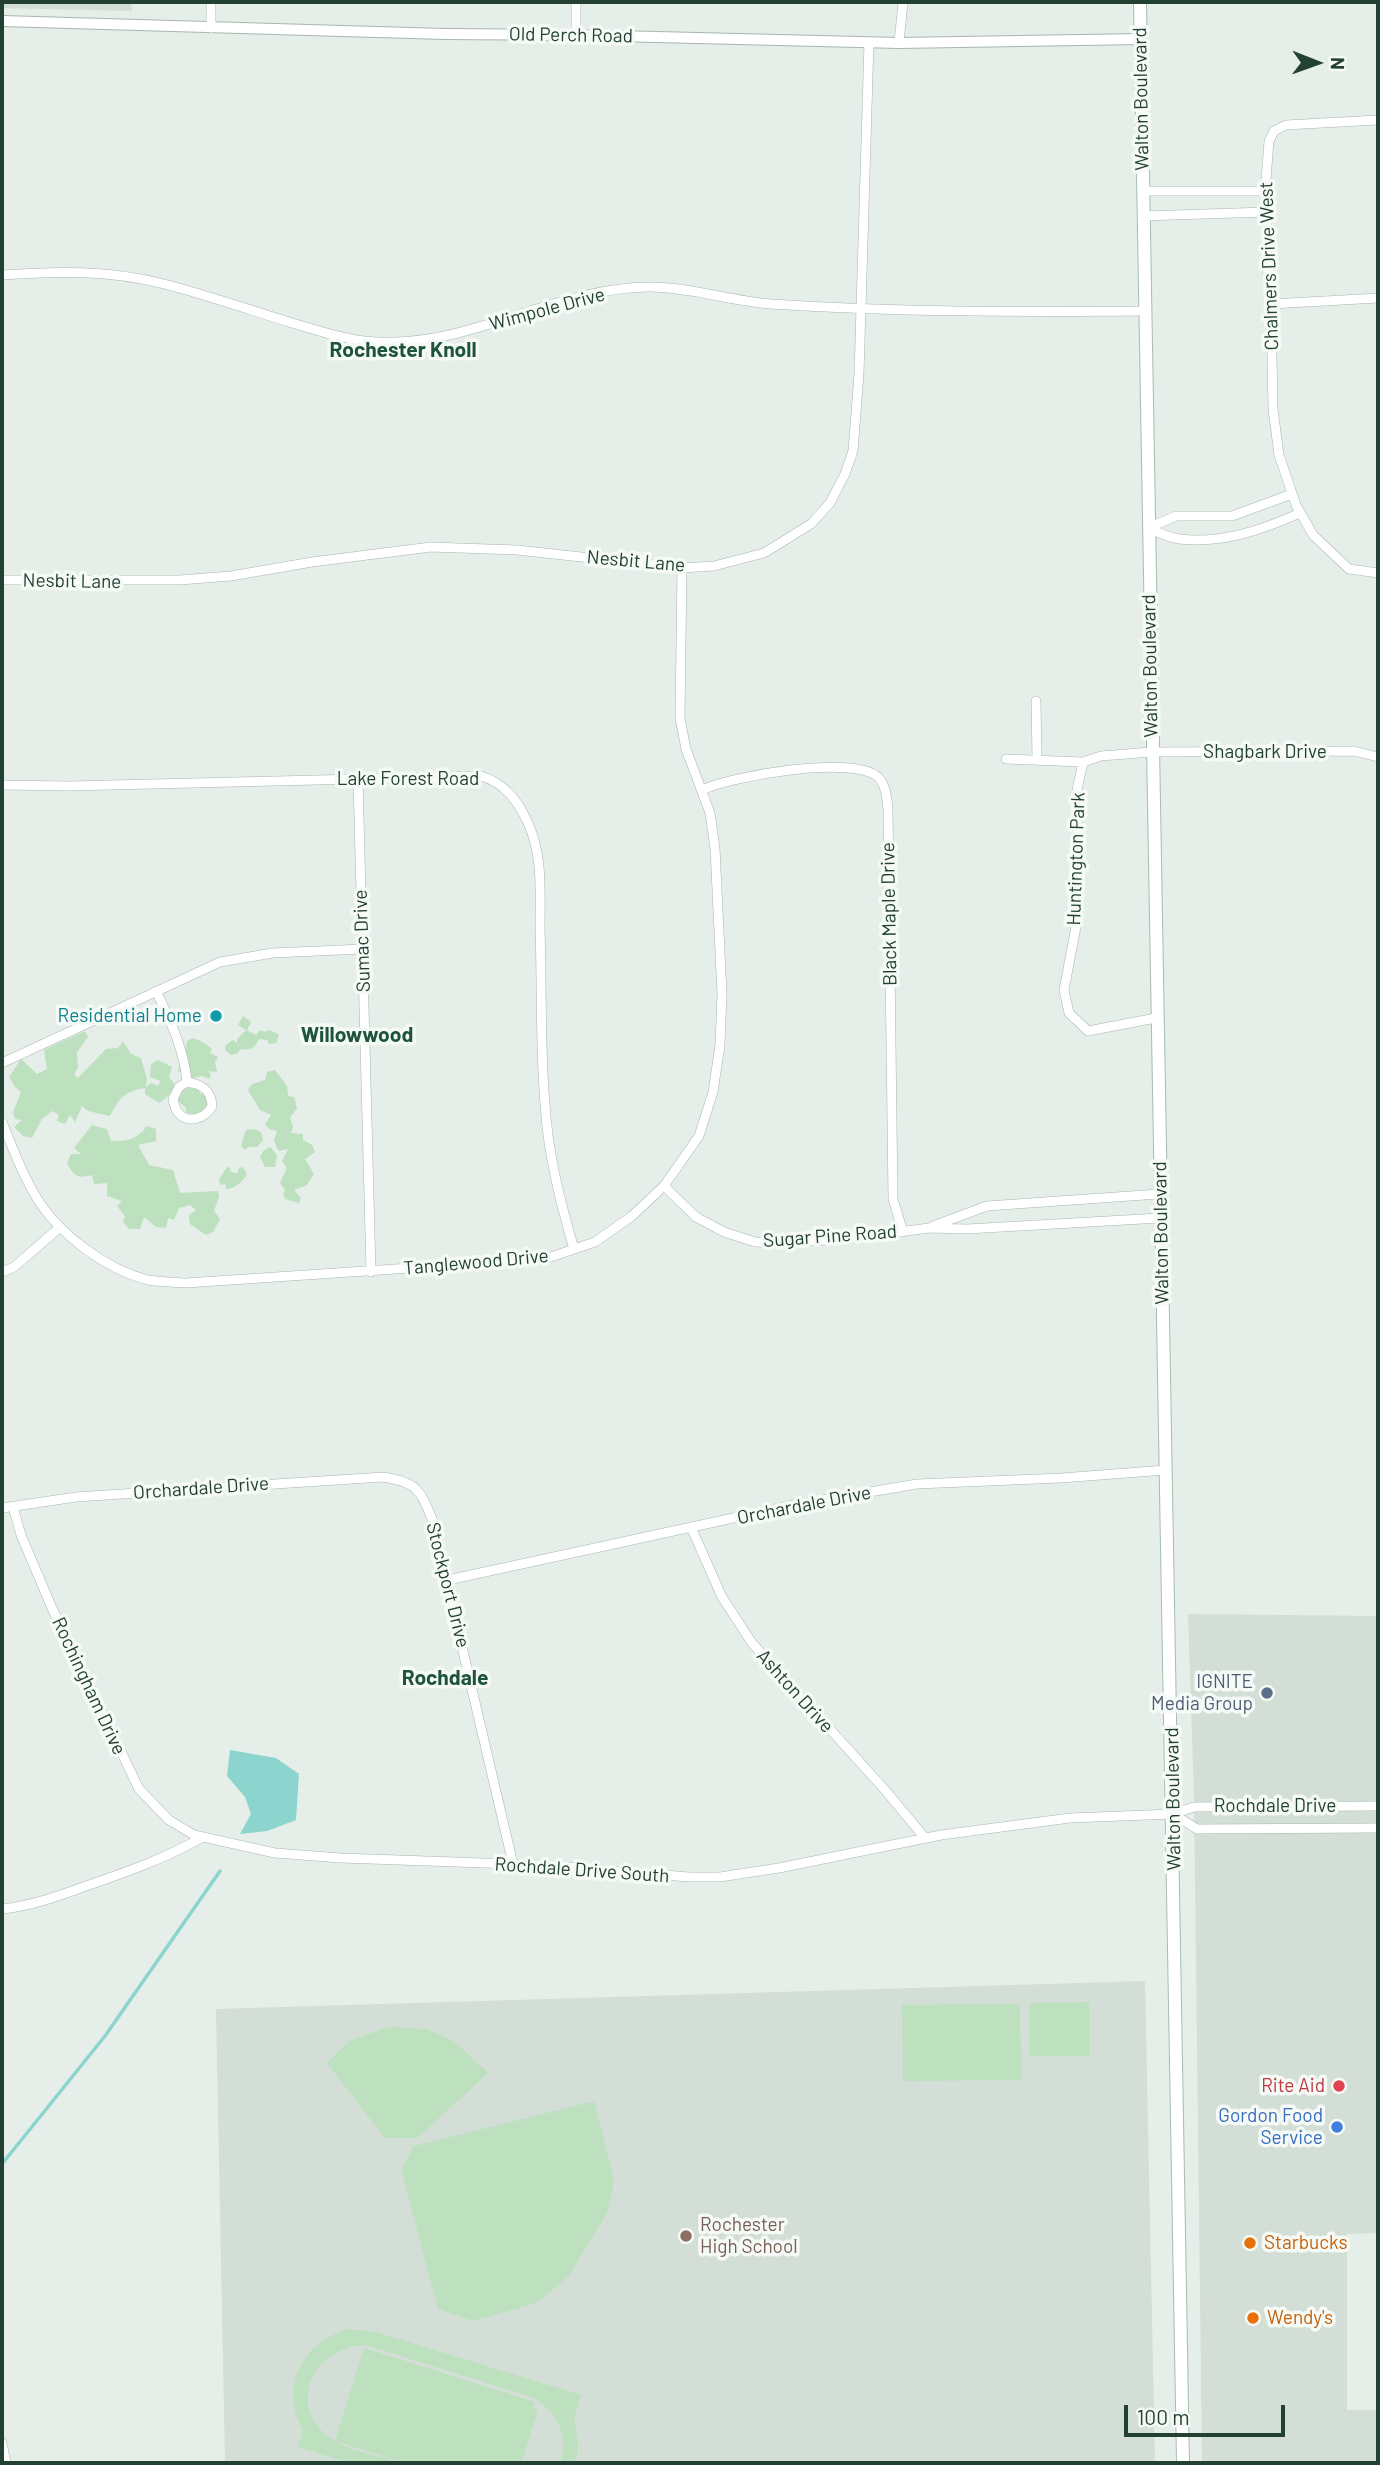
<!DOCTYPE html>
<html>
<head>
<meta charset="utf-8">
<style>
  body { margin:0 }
  #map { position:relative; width:1380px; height:2465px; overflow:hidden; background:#e5eee8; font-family:Barlow,sans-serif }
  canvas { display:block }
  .frame { position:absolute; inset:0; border:4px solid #234132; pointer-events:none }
  .north { position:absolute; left:1282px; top:28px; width:70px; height:70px; -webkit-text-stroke:5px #f6faf7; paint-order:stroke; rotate:91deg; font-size:19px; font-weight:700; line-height:28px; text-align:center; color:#234132 }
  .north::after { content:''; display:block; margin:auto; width:24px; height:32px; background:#234132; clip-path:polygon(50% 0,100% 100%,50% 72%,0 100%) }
  .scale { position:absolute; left:1124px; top:2405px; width:161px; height:32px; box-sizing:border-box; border:4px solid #234132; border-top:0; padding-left:9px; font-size:21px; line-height:24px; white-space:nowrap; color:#234132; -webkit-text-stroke:5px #f6faf7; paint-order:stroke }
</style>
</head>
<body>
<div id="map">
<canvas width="1380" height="2465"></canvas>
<div class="frame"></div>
<div class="north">N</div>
<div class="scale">100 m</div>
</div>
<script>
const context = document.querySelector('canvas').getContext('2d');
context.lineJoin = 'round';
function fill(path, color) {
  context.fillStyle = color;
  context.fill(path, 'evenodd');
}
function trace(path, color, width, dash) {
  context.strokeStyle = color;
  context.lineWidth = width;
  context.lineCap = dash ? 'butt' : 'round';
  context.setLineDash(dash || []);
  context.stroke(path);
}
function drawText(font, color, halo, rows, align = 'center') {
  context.font = font + ' Barlow,sans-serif';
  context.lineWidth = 7;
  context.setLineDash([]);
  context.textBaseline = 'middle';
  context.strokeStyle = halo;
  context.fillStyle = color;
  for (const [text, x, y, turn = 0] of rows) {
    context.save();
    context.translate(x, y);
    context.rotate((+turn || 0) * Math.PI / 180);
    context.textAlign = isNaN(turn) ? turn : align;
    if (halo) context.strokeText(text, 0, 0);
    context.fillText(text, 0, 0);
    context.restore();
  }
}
const built = new Path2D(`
  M2,2H131L132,11L2,8Z
  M1188,1614L1378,1616V2233L1347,2234V2410H1378V2463H1202L1194,1796Z
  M1145,1981L1155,2463H225L216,2009Z`);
const green = new Path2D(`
  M243,1016L251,1022L247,1030L256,1035L260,1030L265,1032L270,1030L279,1035L276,1043L269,1044L267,1040L259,1039C254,1048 251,1051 240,1049L238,1053L231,1055L225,1050V1046L233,1040L237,1043V1039L246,1030L238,1025Z
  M85,1031L88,1037L77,1052L78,1067L74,1075L78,1078L106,1049L118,1048L123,1041L131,1054L141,1058L147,1079L146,1087L151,1083L158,1086L161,1081L150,1077L151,1064L158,1060L172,1067L169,1077L175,1085C171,1095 167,1097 159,1103L145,1094V1088C125,1091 119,1098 110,1116L88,1111L82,1106L75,1122L70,1115L65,1124L57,1121L59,1115L52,1111L42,1119L32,1138L23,1136L14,1127L22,1120L15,1119L13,1112L21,1092L15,1087L9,1077L21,1059L37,1074L47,1069L44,1050Z
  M193,1038L203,1042L212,1049L210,1053L218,1057L215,1062L217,1072L208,1071L211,1075L209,1079L202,1076L192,1078L190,1070L183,1073L178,1071L183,1048L186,1047L187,1041Z
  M275,1070L287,1086L288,1096L294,1097L297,1108L290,1118L293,1126L291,1133L303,1134V1140L312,1145L315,1152L305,1159L314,1174L307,1185L294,1190L301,1198L299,1203L285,1199L283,1194L285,1190L280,1183L287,1168L282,1161L288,1149L279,1151L274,1141L277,1131L269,1129L265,1124L271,1115L260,1110L248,1090L252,1084L265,1080L267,1072Z
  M183,1087L197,1089L201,1094L205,1093L209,1102L208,1109L198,1116L186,1112V1108L179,1102L178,1093Z
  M92,1125L107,1129L111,1141C128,1141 136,1140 147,1126L156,1129V1141L138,1145L149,1165L173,1170L180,1193L218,1191L219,1196L214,1211L220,1219L213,1232L206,1235L190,1224L189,1215L196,1210L190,1205L179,1208L174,1220L168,1218L166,1228L156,1227L144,1217L140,1229H129L123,1222L125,1216L117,1206L122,1201L107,1196V1183L94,1184L92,1175C77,1179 74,1176 67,1163L71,1154H81L74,1148Z
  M254,1129L261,1132L263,1140L257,1147H248L245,1150L241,1146L246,1130Z
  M270,1147L277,1155L275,1167H265L260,1157L263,1151Z
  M227,1167L230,1168L231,1172L237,1173L239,1168L243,1167L247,1174C243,1182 234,1189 226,1189L225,1184L220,1185L219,1179Z
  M1089,2002V2056H1030V2003Z
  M1020,2004L1021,2080L903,2081L902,2005Z
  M389,2027L426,2029L455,2042L488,2073L417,2138H385L327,2063L351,2040Z
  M594,2101L614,2181L607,2213L568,2277L536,2303L473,2321L438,2309L401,2169L414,2146Z
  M346,2329L376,2332L581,2395L574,2418L578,2444L576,2463H560C570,2436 557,2413 534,2398L366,2345C317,2345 286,2399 326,2435C342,2450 380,2456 402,2463H350L298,2447L303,2431C280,2386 300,2347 346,2329Z
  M364,2348L535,2402L533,2409L538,2410L521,2463H406L335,2441Z`);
const water = new Path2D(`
  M230,1750L276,1758L299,1774L296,1820L267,1831L240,1834L251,1814L245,1797L227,1776Z`);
const stream = new Path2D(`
  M2,2164L105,2036L220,1871`);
const minor = new Path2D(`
  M211,2V28
  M576,35V2
  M899,43L903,2
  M1378,120L1286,125L1274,131L1269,141L1266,180L1268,282L1271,304L1273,409L1279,455L1296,505L1313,535L1349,569L1378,573
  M1142,191H1266
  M1143,216L1267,212
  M2,275C57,271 110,270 164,284C207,295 250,310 292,323C320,331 348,341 377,342C472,347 556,287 650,287C689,287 731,301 771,304C895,312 1020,312 1144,311
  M1271,304L1378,298
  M1148,528C1157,532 1169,538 1179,539C1222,544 1262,530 1300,513
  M1148,528L1176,516H1232L1292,494
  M2,580H180L231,576L312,562L431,547L517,550L682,568L714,566L764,553L811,524L830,503L845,474L853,451L859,374L869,42
  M1036,701L1037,759
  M1006,759L1083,762
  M358,779L371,1272
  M2,785L70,786L481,776C505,783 518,801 528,823C543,855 540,894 540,928C542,987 540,1045 545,1104C548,1154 560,1201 574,1249
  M702,790C731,776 856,754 879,778C886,786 887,799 888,809L893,1199L903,1232
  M156,991C170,1020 184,1049 187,1082C202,1084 211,1090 212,1106C206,1119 186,1125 177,1111C175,1108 174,1103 173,1099L179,1087L187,1082
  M1156,1018L1088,1031L1069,1013L1064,990L1078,916L1077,790L1083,762L1101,756L1152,752L1354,751L1378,757
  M2,1063L220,962L273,953L363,949
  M2,1122C12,1146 21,1172 35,1195C57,1233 105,1269 148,1280C160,1282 174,1282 186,1283L545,1259L595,1242L632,1216L664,1186L699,1136L713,1092L720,1045L722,994L715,848L710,813L686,749L680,718L682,568
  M664,1186L696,1217L724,1232L755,1242L784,1243L854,1238L929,1228L967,1229L1160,1218
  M933,1226L987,1206L1159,1194
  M2,1272L14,1267L59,1228
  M13,1507L21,1535L52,1608L139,1789L169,1820L194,1835L203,1837
  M2,1508L76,1497L383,1477C416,1482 420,1489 432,1519L513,1864
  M691,1527L722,1597L752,1643L885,1790L925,1838
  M448,1580L793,1505L917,1484L1061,1478L1166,1470
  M1173,1814L1197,1829L1378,1828
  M2,1909C31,1906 59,1896 86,1886C127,1872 166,1858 203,1837L275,1853L341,1858L542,1865L689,1877H720L779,1868L941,1835L1070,1818L1173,1814L1194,1807L1378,1806
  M2,2443L6,2463`);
const tertiary = new Path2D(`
  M2,21L445,34L576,35L899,43L1141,39`);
const secondary = new Path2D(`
  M1140,2L1183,2463`);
const markers = [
  [216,1016,7,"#0f9aa8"],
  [1267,1693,7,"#5c6f8a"],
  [1339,2086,7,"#e0444e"],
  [1337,2127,7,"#3f7fe0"],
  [686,2236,7,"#8d6e63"],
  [1250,2243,7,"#e8710a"],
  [1253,2318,7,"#e8710a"]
];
const streetNames = [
  ["Old Perch Road",571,35,1],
  ["Walton Boulevard",1141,99,-91],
  ["Chalmers Drive West",1269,266,-92],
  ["Wimpole Drive",547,309,-15],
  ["Nesbit Lane",636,561,5],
  ["Nesbit Lane",72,581,1],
  ["Walton Boulevard",1150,666,-91],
  ["Shagbark Drive",1265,752],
  ["Lake Forest Road",408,779],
  ["Huntington Park",1076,859,-88],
  ["Black Maple Drive",889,914,-91],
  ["Sumac Drive",362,941,-92],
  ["Walton Boulevard",1161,1233,-91],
  ["Sugar Pine Road",830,1236,-4],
  ["Tanglewood Drive",476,1262,-5],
  ["Orchardale Drive",201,1488,-4],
  ["Orchardale Drive",804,1505,-11],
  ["Stockport Drive",448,1585,76],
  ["Rochingham Drive",89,1686,65],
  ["Ashton Drive",795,1691,48],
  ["Walton Boulevard",1173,1799,-91],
  ["Rochdale Drive",1275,1806],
  ["Rochdale Drive South",582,1870,4]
];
const cultureNames = [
  ["Residential Home",202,1016]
];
const serviceNames = [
  ["IGNITE",1253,1682],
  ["Media Group",1253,1704]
];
const healthNames = [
  ["Rite Aid",1325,2086]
];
const shopNames = [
  ["Gordon Food",1323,2116],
  ["Service",1323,2138]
];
const educationNames = [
  ["Rochester",700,2225],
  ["High School",700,2247]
];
const foodNames = [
  ["Starbucks",1264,2243],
  ["Wendy's",1267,2318]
];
const neighbourhoodNames = [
  ["Rochester Knoll",403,350],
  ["Willowwood",357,1035],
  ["Rochdale",445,1678]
];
fill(built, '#d3ded6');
fill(green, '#bde0be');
fill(water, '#8cd4ce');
trace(stream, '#8cd4ce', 3.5);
trace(minor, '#a7b7ae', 10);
trace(tertiary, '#a7b7ae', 12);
trace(secondary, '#a6bdaf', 14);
trace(minor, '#fff', 9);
trace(tertiary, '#fff', 10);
trace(secondary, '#fff', 12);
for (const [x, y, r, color] of markers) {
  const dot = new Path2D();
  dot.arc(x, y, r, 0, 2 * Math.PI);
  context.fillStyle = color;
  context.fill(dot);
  trace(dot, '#f6faf7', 2.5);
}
drawText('19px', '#234132', '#f6faf7', streetNames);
drawText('19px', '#0d838f', '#f6faf7', cultureNames, 'right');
drawText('19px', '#4e5e75', '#f6faf7', serviceNames, 'right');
drawText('19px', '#be3a42', '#f6faf7', healthNames, 'right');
drawText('19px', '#366cbe', '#f6faf7', shopNames, 'right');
drawText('19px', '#785e54', '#f6faf7', educationNames, 'left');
drawText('19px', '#c56008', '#f6faf7', foodNames, 'left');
drawText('bold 21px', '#1e543a', '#f6faf7', neighbourhoodNames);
</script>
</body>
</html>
